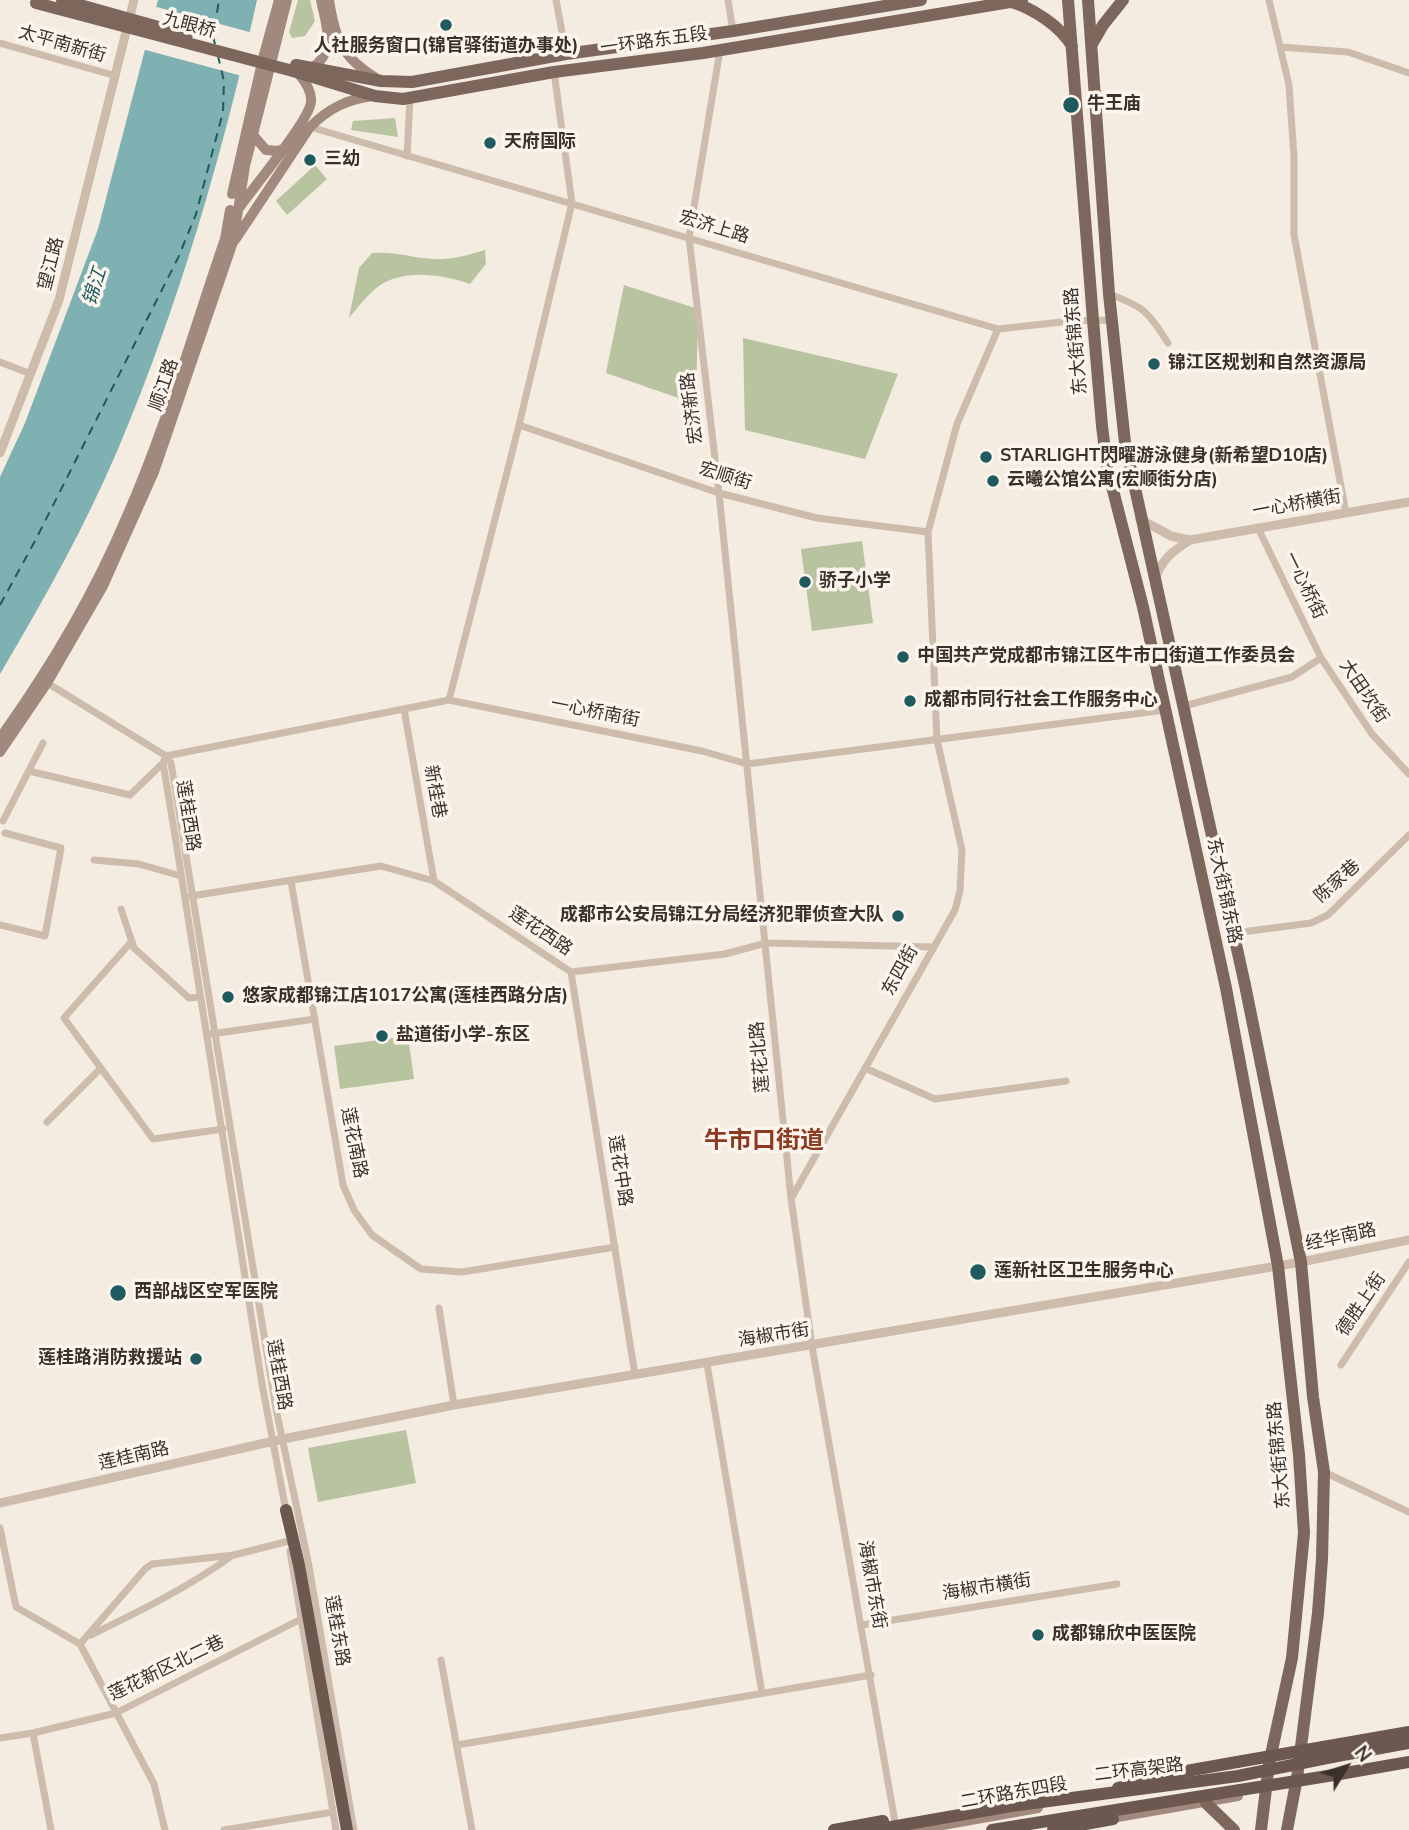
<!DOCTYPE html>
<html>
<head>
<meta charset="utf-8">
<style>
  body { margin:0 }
  #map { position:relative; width:1409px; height:1830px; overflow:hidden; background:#f4ebe1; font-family:"Nunito Sans",sans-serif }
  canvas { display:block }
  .north { position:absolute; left:1311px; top:1732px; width:70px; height:70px; -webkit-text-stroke:5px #fbf5ee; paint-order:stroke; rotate:52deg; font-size:19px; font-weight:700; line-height:28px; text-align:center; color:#3b302b }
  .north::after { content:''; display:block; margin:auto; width:24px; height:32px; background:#3b302b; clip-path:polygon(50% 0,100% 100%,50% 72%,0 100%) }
</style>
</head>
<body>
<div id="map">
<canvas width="1409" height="1830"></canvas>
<div class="north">N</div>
</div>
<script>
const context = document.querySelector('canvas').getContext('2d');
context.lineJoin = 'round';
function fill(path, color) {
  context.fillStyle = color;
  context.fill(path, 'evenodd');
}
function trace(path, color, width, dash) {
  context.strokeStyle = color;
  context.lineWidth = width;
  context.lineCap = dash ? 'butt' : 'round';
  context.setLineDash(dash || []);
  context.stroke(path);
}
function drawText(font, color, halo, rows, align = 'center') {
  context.font = font + ' "Nunito Sans","Noto Sans SC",sans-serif';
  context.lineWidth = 7;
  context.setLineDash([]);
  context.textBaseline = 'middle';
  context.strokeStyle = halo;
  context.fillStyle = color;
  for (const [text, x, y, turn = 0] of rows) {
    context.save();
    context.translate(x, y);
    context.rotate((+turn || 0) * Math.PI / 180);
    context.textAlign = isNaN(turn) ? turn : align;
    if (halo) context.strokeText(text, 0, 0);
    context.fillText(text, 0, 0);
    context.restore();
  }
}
const green = new Path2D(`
  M298,0H310L315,21L305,36L292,38L289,32Z
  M395,118L398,137L351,130L353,121Z
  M315,165L327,179L287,215L276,201Z
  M485,250L486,264L470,284C440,274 401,268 375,289C366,297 357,308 349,318L359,268L372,253C394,251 413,258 434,259C452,260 468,255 485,250Z
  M624,285L698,309L696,404L606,373Z
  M743,338L898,374L865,459L745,430Z
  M862,541L873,623L812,631L801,549Z
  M408,1036L414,1079L340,1089L334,1046Z
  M406,1430L416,1483L318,1502L308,1448Z`);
const water = new Path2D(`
  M158,0H257C223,153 179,305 118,449C85,527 43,601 0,674V477L25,423L98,229Z`);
const pier = new Path2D(`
  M153,6L253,33L242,76L142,49Z`);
const ferry = new Path2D(`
  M215,44L213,37L219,0
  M0,605L35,541L178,258L196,214L223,112L224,81L218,56`);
const minor = new Path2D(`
  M556,0L566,54
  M728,0L733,31
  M1269,0L1289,85L1294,157V235L1346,513
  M0,43L116,76
  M1280,47L1348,52L1409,73
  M720,50L689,237L719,493L791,1198L812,1346L896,1828
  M310,127L998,329L1071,321L1112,320
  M407,156L410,99
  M1109,294C1145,307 1148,312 1168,343
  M0,362L31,374
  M519,425L719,493L817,518L928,532
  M1258,528L1321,658L1372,734L1409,774
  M44,681L166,756L449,700L702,751L747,764L1165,710
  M449,700L519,425L572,203L554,72
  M1184,706L1292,677L1321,658
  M404,709L434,881
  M166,756L171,763L276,1409L309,1566L354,1830
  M166,756L163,763L177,848L262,1384L286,1511
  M29,771L130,795L163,763
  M3,821L43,743
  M94,860L139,864L181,876
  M291,881L343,1185L354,1210L372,1235L421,1269L462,1272L615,1247
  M191,896L381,866L434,881L571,972L725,954L766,943L933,947
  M121,909L134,948L189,998L200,997
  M0,925L45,936L61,848L5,833
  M1234,933L1311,923L1328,915L1409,835
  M132,941L64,1018L153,1139L223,1129
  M571,972L635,1375
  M211,1034L315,1019
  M865,1068L935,1099L1066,1081
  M47,1122L101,1068
  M792,1197L955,910L960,891L962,850L937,740L928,532L957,424L998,329
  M439,1308L454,1405
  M707,1364L762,1693
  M1341,1365L1409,1262
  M1324,1472L1409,1512
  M0,1528L16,1607L80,1644L154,1784L165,1830
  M290,1551L336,1830
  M862,1625L1117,1584
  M91,1635C140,1611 189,1587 233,1555
  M80,1644L145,1569L152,1564L234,1555L289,1541
  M441,1660L472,1830
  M33,1733L51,1830
  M0,1738L33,1733L116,1713L301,1619
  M457,1745L871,1675
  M224,1830L333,1812`);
const tertiary = new Path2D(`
  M0,453L59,300L134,0
  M1140,519L1171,536L1190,540L1409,502
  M1155,579C1162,559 1173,551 1190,540
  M0,1503L283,1439L454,1405L1301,1262L1409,1240`);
const secondary = new Path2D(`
  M329,0C335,38 341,57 376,78
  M312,68C337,51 326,25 321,0
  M253,135L266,150L278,151L285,148
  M232,194L263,58L279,0
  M239,208C253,188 309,121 311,102C312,91 305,81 298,73
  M235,240L310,127C328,109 347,99 373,96
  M0,738C49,670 94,594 127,516C166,427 193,332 225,239L230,210
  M0,752L47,683L103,586L154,472L233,242L245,166L287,0
  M1106,1819L1238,1796
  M915,1830L1038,1808`);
const primary = new Path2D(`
  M1068,0L1093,320L1102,426L1107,467L1143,607L1226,988L1278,1266L1299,1455L1304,1533L1298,1596L1292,1658L1269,1764L1261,1830
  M1088,0L1109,294L1125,443L1245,985L1301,1262L1313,1397L1324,1472L1322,1559L1318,1613L1297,1778L1287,1830
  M1012,2C1034,9 1060,26 1072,46
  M1092,44L1103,25L1123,0
  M296,65L381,81L412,82L566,54L733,31L921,0
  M293,71L375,96L403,99L554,72L703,53L1022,0
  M1206,1803L1234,1830`);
const trunk = new Path2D(`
  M286,1510L299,1565L347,1830
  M1332,1757L1409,1743
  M1334,1775L1409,1762
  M1118,1788L1164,1775L1237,1762
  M992,1830L1240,1790
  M1053,1830L1113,1819`);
const primaryBridge = new Path2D(`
  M62,0L187,35
  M36,3L293,71`);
const trunkBridge = new Path2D(`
  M1237,1762L1409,1732
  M1240,1790L1334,1775
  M834,1830L883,1821
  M874,1830L1011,1806L1238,1776L1332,1757`);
const markers = [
  [446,25,7,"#1f5a5e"],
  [1071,105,9,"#1f5a5e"],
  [490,143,7,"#1f5a5e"],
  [310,160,7,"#1f5a5e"],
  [1154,364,7,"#1f5a5e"],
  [986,457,7,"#1f5a5e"],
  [993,481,7,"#1f5a5e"],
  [805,582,7,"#1f5a5e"],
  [903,657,7,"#1f5a5e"],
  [910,701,7,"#1f5a5e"],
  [898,916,7,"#1f5a5e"],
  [228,997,7,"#1f5a5e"],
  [382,1036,7,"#1f5a5e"],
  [978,1272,9,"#1f5a5e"],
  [118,1293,9,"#1f5a5e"],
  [196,1359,7,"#1f5a5e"],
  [1038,1635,7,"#1f5a5e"]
];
const streetNames = [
  ["九眼桥",189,26,15],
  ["一环路东五段",654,42,-8],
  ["太平南新街",62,45,16],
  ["宏济上路",714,228,17],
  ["望江路",52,264,-76],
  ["东大街锦东路",1077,341,-95],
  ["顺江路",165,385,-71],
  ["宏济新路",693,408,-97],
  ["宏顺街",725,477,17],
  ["一心桥横街",1297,505,-10],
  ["一心桥街",1304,586,64],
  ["大田坎街",1363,692,56],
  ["一心桥南街",595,713,11],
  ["新桂巷",434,792,80],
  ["莲桂西路",187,816,81],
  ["陈家巷",1338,882,-42],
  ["东大街锦东路",1223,891,78],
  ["莲花西路",540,932,34],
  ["东四街",901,971,-61],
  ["莲花北路",761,1057,-95],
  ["莲花南路",353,1143,79],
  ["莲花中路",619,1171,81],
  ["经华南路",1341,1238,-12],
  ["德胜上街",1362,1305,-56],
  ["海椒市街",774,1336,-9],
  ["莲桂西路",278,1375,80],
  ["东大街锦东路",1280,1455,-95],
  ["莲桂南路",134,1457,-13],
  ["海椒市东街",871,1585,80],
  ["海椒市横街",987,1588,-9],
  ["莲桂东路",336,1631,80],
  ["莲花新区北二巷",167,1669,-26],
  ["二环高架路",1139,1771,-7],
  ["二环路东四段",1014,1794,-10]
];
const poiNames = [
  ["人社服务窗口(锦官驿街道办事处)",446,47,"center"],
  ["牛王庙",1087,105],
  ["天府国际",504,143],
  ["三幼",324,160],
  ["锦江区规划和自然资源局",1168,364],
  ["STARLIGHT閃曜游泳健身(新希望D10店)",1000,457],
  ["云曦公馆公寓(宏顺街分店)",1007,481],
  ["骄子小学",819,582],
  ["中国共产党成都市锦江区牛市口街道工作委员会",917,657],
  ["成都市同行社会工作服务中心",924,701],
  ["成都市公安局锦江分局经济犯罪侦查大队",884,916,"right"],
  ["悠家成都锦江店1017公寓(莲桂西路分店)",242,997],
  ["盐道街小学-东区",396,1036],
  ["莲新社区卫生服务中心",994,1272],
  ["西部战区空军医院",134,1293],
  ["莲桂路消防救援站",182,1359,"right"],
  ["成都锦欣中医医院",1052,1635]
];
const waterNames = [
  ["锦江",96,287,-72]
];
const districtNames = [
  ["牛市口街道",764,1142]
];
fill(green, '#b8c4a0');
fill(water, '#7fb0b2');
fill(pier, '#f4ebe1');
trace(ferry, '#1f5a5e', 2, [9, 7]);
trace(minor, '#cdbbac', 7);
trace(tertiary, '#cdbbac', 9);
trace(secondary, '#a18a7d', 10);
trace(primary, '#7d675c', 12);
trace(trunk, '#6c584f', 12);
trace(primaryBridge, '#7d675c', 12);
trace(trunkBridge, '#6c584f', 12);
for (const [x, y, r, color] of markers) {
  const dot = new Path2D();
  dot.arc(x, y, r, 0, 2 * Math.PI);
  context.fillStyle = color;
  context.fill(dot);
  trace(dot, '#fbf5ee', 2.5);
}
drawText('18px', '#3b302b', '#fbf5ee', streetNames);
drawText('bold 18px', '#3b302b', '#fbf5ee', poiNames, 'left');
drawText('italic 19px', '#1f5a5e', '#fbf5ee', waterNames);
drawText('bold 24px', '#8c3b22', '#fbf5ee', districtNames);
</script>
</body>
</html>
